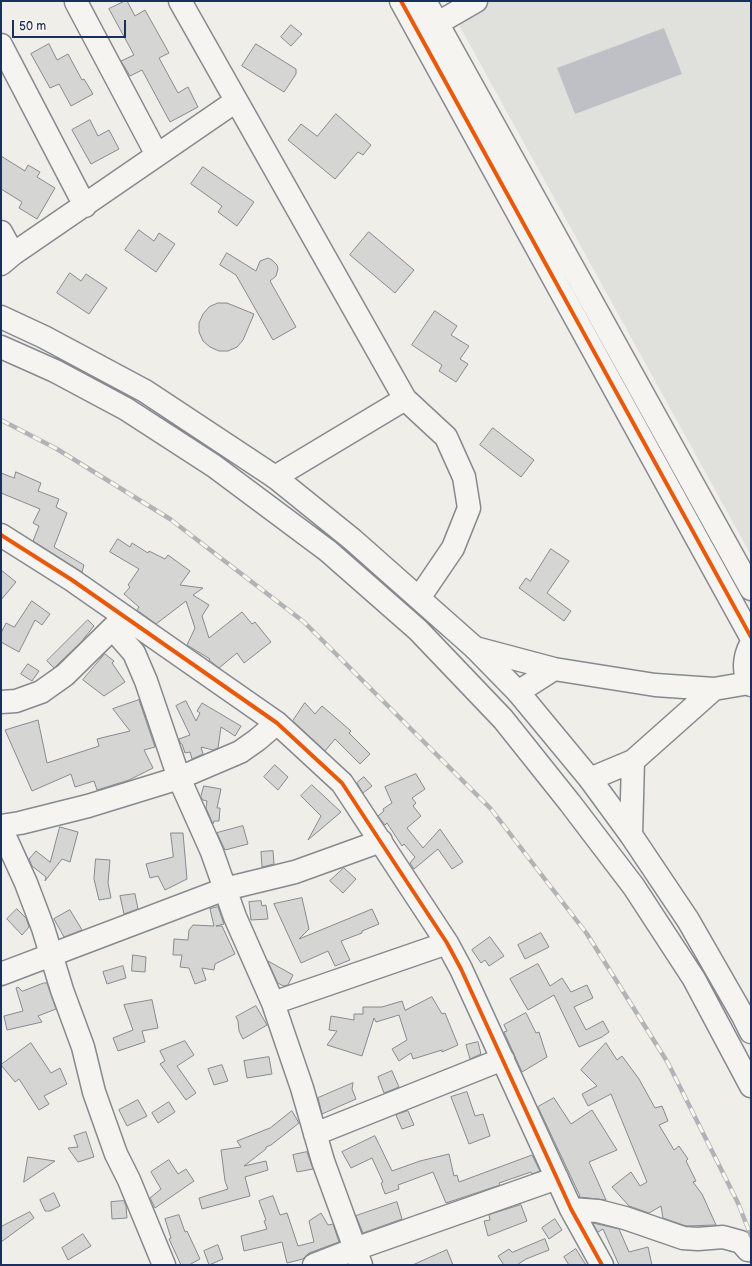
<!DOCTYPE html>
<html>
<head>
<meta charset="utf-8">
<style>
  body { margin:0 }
  #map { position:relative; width:752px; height:1266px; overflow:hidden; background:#efeee9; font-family:"Balsamiq Sans",sans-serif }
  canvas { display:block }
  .frame { position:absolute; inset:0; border:2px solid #1b2f5e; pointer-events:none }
  .scale { position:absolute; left:12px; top:20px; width:114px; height:18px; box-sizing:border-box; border:2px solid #1b2f5e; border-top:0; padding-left:5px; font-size:12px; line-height:14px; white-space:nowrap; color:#1b2f5e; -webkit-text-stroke:3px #fbf7ec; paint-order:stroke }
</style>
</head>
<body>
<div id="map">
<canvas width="752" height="1266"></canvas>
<div class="frame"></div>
<div class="scale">50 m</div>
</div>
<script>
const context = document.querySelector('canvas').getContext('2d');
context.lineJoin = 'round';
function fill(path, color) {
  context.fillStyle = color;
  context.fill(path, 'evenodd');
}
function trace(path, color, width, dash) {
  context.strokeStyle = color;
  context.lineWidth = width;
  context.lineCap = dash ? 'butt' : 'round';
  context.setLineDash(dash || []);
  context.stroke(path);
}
const built = new Path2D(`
  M486,1H751V555L459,25L461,15Z`);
const water = new Path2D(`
  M664,28L682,74L575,114L557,68Z`);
const building = new Path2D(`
  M125,1H127L135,16L145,10L169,53L159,58L178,93L188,87L198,107L170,122L142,70L130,76L121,61L134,55L109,9Z
  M291,25L302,34L291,46L281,37Z
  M49,44L57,60L68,54L82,80L84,79L93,94L71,106L59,84L50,88L31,54Z
  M256,44L296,69V74L284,92L242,66Z
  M336,114L371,145L363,155L358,152L335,179L288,140L301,124L317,136Z
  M90,120L98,136L109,130L119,149L91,164L72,130Z
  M1,156L25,171L28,165L40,172L37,177L55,188L37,219L19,208L22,202L1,189Z
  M203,167L254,202L237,226L218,212L222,206L191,184Z
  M139,230L154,241L159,233L175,244L156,272L125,250Z
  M369,232L414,270L395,293L350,255Z
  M227,253L256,271L260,261L268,258L272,260L277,265L278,269L276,276L270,281L296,327L273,340L236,275L220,265Z
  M70,273L81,281L86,274L107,288L89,314L57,293Z
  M218,303H227L254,314L243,340L237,347L228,351H219L210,347L203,341L199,332V323L203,314L209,307Z
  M435,311L457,326L451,335L469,346L460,359L468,364L456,382L439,371L442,365L412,345Z
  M493,428L534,460L521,477L480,445Z
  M16,472L41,483L38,491L59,499L56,507L67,513L54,547L84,565L82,572L33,541L39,526L33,523L40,509L1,493V473L14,478Z
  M118,539L130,547L132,543L148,553L149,551L165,559L168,555L190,571L180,585L203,588L193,595L209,605L202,616L209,638L242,612L252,624L255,622L271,642L244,663L237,653L219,668L209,660L210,659L187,645L195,628L186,601L156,624L137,610L139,607L124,594L130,587L128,585L139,569L110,552Z
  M551,549L569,561L547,593L571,611L564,621L519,588L526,578L530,581Z
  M1,570L16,582L1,600Z
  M32,601L50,614L42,625L35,620L19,652L1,642V633L6,623L14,627Z
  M88,620L94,626L81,642L54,668L47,661Z
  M105,654L114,661L112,663L125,682L104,696L83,680Z
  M28,664L39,671L32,681L21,674Z
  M139,700L155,747L144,750L153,768L129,780L97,790L94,781L75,787L71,774L32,791L5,730L38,720L47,763L99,746L97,739L130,731L113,709Z
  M186,701L196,721L200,713L197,711L202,703L241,726L235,736L221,727L218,748L213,750L201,747L203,754L192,759L190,752L185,753L182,744L180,743L179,739L190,735L176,706Z
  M305,703L315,714L322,706L351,731L349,733L370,754L360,764L335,739L325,751L293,721Z
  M275,765L288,777L278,790L264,777Z
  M416,774L425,789L412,798L416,803L413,806L421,816L407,828L423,848L440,829L463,862L452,869L438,849L414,869L410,863L415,857L404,844L402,846L387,823L385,825L378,816L384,811L383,809L392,803L385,787Z
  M364,777L372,786L363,793L357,783Z
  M312,785L341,812L308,840L321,816L301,796Z
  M204,786L221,789L217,808H220L219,821H214L213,824L206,808L207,801L203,800L201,797Z
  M243,826L248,844L225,850L217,833Z
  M60,827L78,832L70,862L62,859L45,881L46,877L32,866L29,859L36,851L50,862Z
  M171,833H183L187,879L165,890L158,876L150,878L146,864L173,857Z
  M273,851L274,864L262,867L261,852Z
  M96,859L110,860L108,883L111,898L99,900L94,879Z
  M344,868L356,879L343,893L330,881Z
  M135,894L138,909L124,914L120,896Z
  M302,898L309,929L299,939L372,909L379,924L362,931V933L341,941L350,960L335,966L328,951L301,963L274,904Z
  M261,901L262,906L266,905L268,919L251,920L249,902Z
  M218,907L224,924L216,926H222L235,954L215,964L214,970L202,968L206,980L195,984L189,968L180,967L182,955H173L174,939L188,940L189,930L193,925L214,926L210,909Z
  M17,909L26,918L29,927L22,935L7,919Z
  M70,910L82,930L64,937L54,919Z
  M541,933L549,947L525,959L518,945Z
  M490,937L504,956L489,966L485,960L481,963L472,950Z
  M133,955L146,957L145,972L132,971Z
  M268,961L293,975L288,985L283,986L278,983Z
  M538,964L550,986L562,978L571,992L587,985L593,998L574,1007L586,1030L603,1021L609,1032L602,1037L579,1047L554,995L528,1010L510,979Z
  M123,966L126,978L107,984L103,972Z
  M44,983H47L56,1009L38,1016L42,1022L7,1030L4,1016L23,1011L16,988L18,987L22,991Z
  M432,997L442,1014L445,1013L458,1045L442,1052V1050L413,1059L411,1053L399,1061L392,1049L407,1040L399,1015L376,1022L374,1018L362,1056L327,1045L337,1031L329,1030L331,1016L354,1020V1014H363V1007H382L402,1001L405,1010Z
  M152,1000L158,1028L142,1031L145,1042L118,1051L113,1038L133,1030L124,1005Z
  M256,1006L267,1025L243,1039L239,1031L238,1021L236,1017Z
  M526,1013L536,1033L539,1032L547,1057L522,1072L504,1032L507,1031L504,1025Z
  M185,1041L194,1055L177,1066L196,1093L186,1100L160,1064L165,1061L160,1051Z
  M478,1042L481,1054L470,1059L466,1045Z
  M31,1043L51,1073L60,1068L67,1084L44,1096L49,1104L39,1110L19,1079L15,1082L1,1065Z
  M606,1043L617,1060L622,1056L639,1079L655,1108L662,1106L668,1121L659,1125L674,1150L679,1146L688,1159L686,1161L696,1181L693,1182L702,1194L716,1225L686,1226L663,1218L661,1206L649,1213L629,1206L612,1187L631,1172L640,1186L647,1182L611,1094L588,1106L582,1094L597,1086L581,1070Z
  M269,1057L272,1074L247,1078L244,1061Z
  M222,1065L228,1081L214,1085L208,1069Z
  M392,1071L399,1087L384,1093L378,1077Z
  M353,1083L352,1089L356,1099L322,1114L318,1098Z
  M467,1092L475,1116L483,1114L490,1136L469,1144L451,1097Z
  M554,1098L571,1124L592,1110L617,1150L589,1162L606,1200L579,1197L580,1196L538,1107Z
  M138,1100L147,1116L127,1126L119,1110Z
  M169,1102L175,1112L158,1123L152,1113Z
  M292,1111L299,1123L271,1145L266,1147V1149L244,1166L266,1161L268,1170L245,1177L250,1196L202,1209L199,1198L228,1189L225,1181L221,1150L241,1147L237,1141L270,1128Z
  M408,1111L414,1125L402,1129L396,1115Z
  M86,1132L94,1157L78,1162L68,1148L78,1147L74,1136Z
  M375,1136L392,1171L420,1161L449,1154L454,1176L457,1175L459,1182L532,1155L540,1171L532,1174L531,1172L499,1183L500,1185L446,1203L433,1172L398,1185L399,1189L385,1194L381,1183L383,1182L372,1158L351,1168L342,1152Z
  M307,1152L313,1169L297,1172L293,1155Z
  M28,1157L55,1161L24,1182Z
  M169,1160L178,1174L186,1169L194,1181L155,1208L150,1198L161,1189L151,1172Z
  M54,1193L60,1206L50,1211H45L40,1200Z
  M273,1196L280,1215L287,1213L298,1246L314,1242L309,1221L321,1213L328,1225L333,1224L339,1242L309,1253L303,1259L287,1263L282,1242L244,1251L241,1236L267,1229L264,1221L266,1220L259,1201Z
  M124,1201L126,1206L127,1218L112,1219L111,1202Z
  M397,1202L402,1219L363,1233L356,1216Z
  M521,1205L527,1221L488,1236L484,1221L490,1220L489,1215Z
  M30,1212L34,1218L1,1242V1227Z
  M179,1215L185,1232L187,1231L200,1259L189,1265H181L169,1239L171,1238L165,1219Z
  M555,1219L562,1230L549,1239L542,1228Z
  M593,1223L619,1229L629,1252L648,1247L652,1265H619L603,1229L598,1232Z
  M83,1234L91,1246L68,1260L62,1248Z
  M545,1239L549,1250L526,1259L517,1265H504L498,1256L509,1249L512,1252Z
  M218,1245L223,1259L209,1265L204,1251Z
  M576,1249L586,1265H569L564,1257Z
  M447,1250L453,1265H413Z`);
const minor = new Path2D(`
  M180,1L405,399L446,437L464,477L469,508L453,548L419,598
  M401,1L751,637
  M425,1L751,589
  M76,2L157,155
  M438,23L476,1
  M1,45L85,206
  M1,232L13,254
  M1,264L13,254L236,101
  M275,477L405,399
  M1,535L72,580L277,723L342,783L447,943L461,969L571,1209L602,1265
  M113,629L134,653L146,681L179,778L212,852L235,917L273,1003L302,1088L323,1161L361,1265
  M751,644C744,657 742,673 751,685
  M475,648L554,669L655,685L714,689L749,683
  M518,692L554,669
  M1,702L16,701L41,692L65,675L123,618
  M590,779L633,761L714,689
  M1,826L20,823L88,806L179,778L240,752L257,740L277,723
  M1,828L26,883L43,928L62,990L83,1047L94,1092L116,1154L129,1180L164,1265
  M631,835L633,761
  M1,974L225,889L295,872L381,841
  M273,1003L447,943
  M315,1134L503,1059
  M571,1209L598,1211L625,1218L683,1238L698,1239L723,1237L741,1242L748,1250
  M314,1265L355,1249L557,1178`);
const highway = new Path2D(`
  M1,317L44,337L145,391L275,477L353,540L475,648L518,692L590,779L631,835L688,920L743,1016L751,1032
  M1,347L55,371L126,409L214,466L328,551L418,630L503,719L570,803L634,887L694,979L751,1086`);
const rail = new Path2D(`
  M1,420L57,449L170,519L304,622L491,809L587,934L668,1063L738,1203L751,1236`);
const cycleway = new Path2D(`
  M401,1L751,637
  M1,535L72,580L277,723L342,783L447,943L461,969L571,1209L602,1265`);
fill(built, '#e0e0dd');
fill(water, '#bec0c6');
fill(building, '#d5d5d4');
trace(building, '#868a90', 1);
trace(minor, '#868a90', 25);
trace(highway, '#868a90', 25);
trace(minor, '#f5f4f0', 22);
trace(highway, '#f5f4f0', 22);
trace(rail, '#b2b3b6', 4.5);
trace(rail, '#fbf7ec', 3, [9]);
trace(cycleway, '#e8590c', 4);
</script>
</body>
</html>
